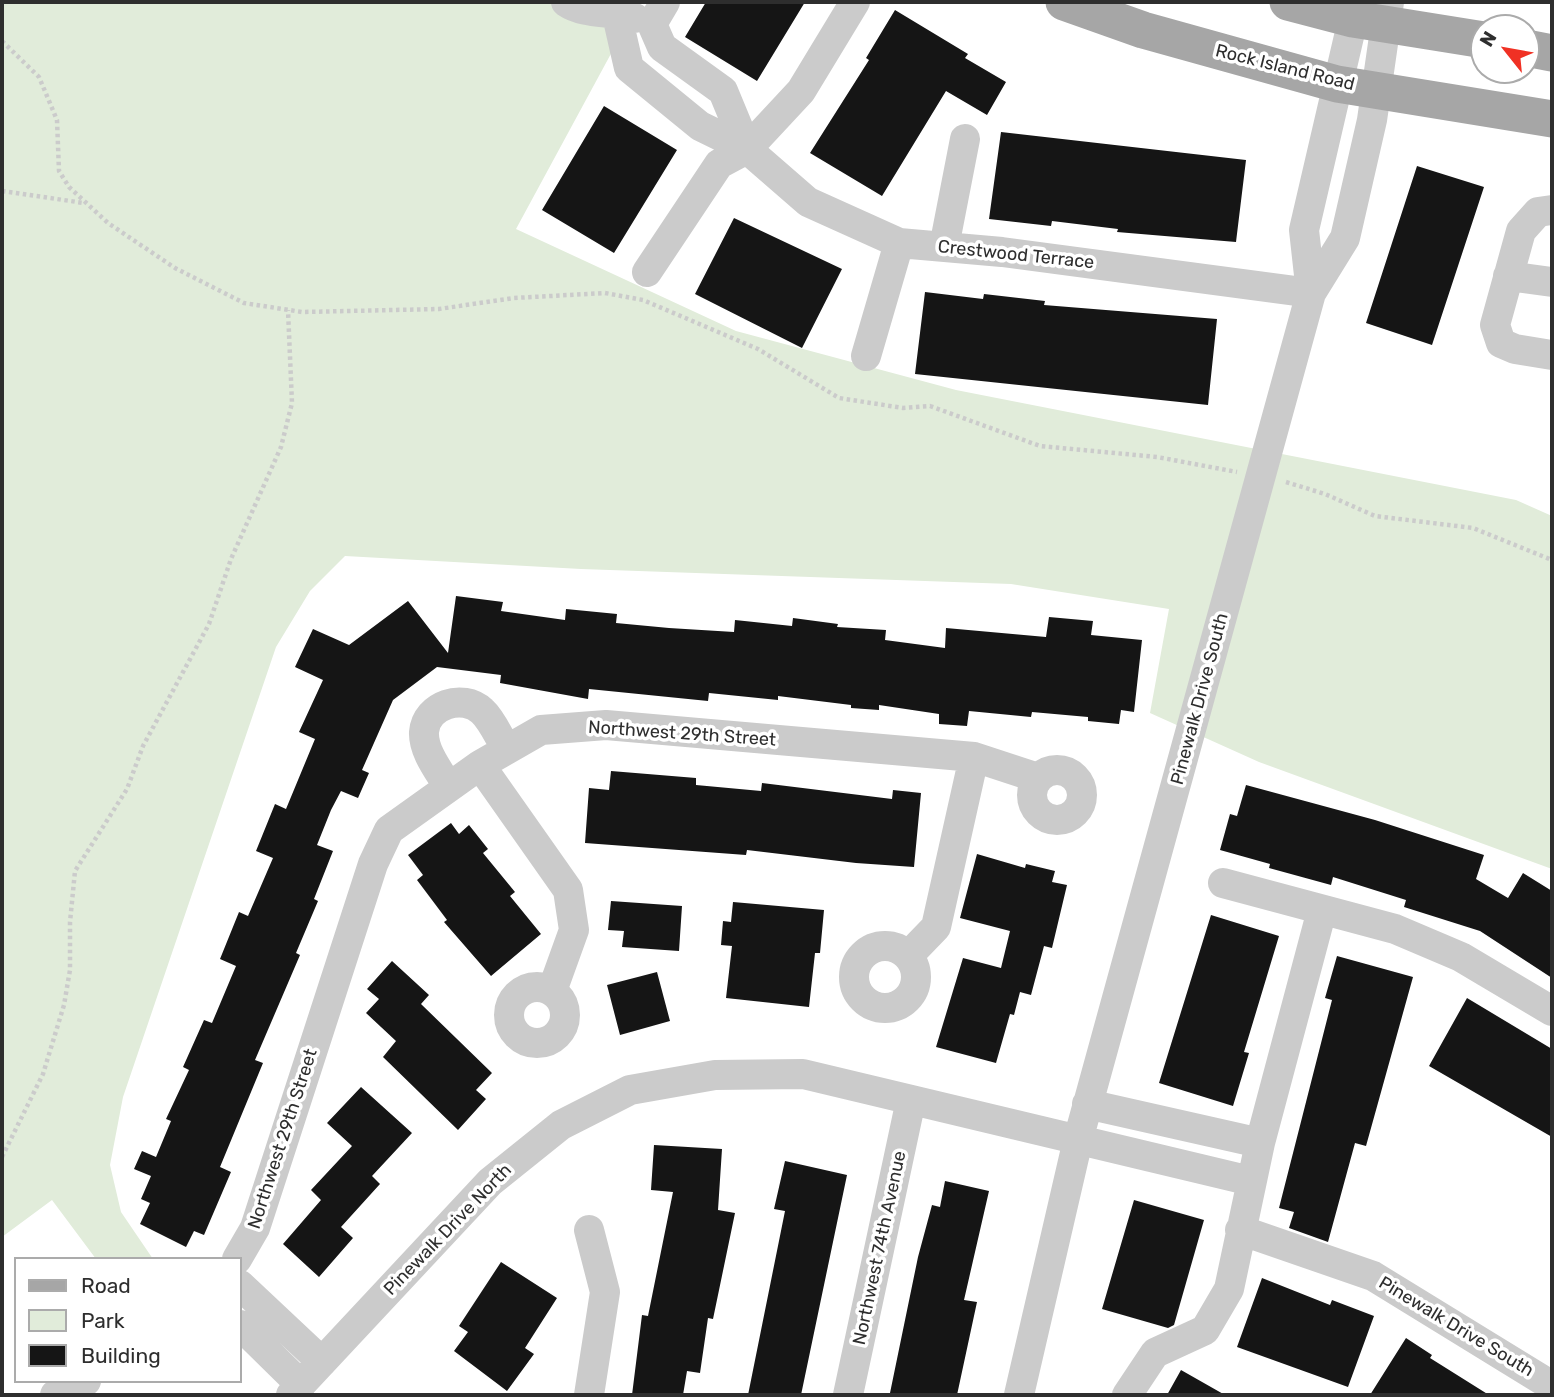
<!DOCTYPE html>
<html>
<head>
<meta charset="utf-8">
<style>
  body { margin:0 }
  #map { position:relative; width:1554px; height:1397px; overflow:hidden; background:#fff; font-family:Rubik,sans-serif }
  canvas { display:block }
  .frame { position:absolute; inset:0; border:4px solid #2e2e2e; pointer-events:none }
  .legend { position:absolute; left:14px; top:1257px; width:228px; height:126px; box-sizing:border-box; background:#fff; border:2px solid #ababab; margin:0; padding:9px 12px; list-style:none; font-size:21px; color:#2e2e2e }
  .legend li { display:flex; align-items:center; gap:14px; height:35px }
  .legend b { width:35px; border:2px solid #ababab }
  .north { position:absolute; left:1470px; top:14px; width:70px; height:70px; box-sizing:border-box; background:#fff; border:2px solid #ababab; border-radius:50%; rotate:301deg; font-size:19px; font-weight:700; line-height:28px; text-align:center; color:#2e2e2e }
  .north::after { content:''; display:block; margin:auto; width:24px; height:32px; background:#f03124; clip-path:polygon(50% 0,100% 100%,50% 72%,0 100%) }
</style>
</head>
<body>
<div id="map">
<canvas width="1554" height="1397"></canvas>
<div class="frame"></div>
<ul class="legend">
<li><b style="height:9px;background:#a6a6a6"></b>Road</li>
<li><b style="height:19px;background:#e1ecda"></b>Park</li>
<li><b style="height:19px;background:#151515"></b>Building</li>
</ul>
<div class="north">N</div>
</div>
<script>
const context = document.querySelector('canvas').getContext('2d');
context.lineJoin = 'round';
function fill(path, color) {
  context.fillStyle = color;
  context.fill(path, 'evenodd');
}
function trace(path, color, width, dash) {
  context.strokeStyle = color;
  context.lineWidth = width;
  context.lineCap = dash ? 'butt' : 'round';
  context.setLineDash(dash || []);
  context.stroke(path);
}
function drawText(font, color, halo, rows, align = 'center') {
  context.font = font + ' Rubik,sans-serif';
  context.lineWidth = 7;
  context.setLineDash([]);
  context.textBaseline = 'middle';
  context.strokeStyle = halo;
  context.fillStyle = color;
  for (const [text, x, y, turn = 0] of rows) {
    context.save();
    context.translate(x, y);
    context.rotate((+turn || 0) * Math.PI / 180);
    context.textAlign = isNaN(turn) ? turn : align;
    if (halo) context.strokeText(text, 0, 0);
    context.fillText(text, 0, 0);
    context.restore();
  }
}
const green = new Path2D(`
  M2,2H639L516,229L736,331L956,390L1516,500L1552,516V869L1259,762L1150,713L1169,609L1011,584L581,569L345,556L310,591L276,647L123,1097L110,1165L121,1212L153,1259H96L52,1200L2,1237Z`);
const building = new Path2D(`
  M706,2H805L757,81L685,37Z
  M895,10L968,54L965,58L1006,82L987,115L946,91L882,196L810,153L869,60L866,58Z
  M604,106L677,150L614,253L542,210Z
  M1001,132L1246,160L1236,242L1117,232L1118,229L1052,221L1051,226L989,219Z
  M1417,166L1484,187L1432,345L1366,323Z
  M734,218L842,269L802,348L695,294Z
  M925,292L983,299L984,294L1045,301L1044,305L1217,319L1208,405L915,374Z
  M456,596L503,602L501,611L565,620L566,609L617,614L616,623L669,628L734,632L735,620L792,626L793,618L838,624L837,627L886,630L885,640L945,648L946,628L1046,637L1049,617L1093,621L1091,635L1142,640L1134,712L1121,710L1119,724L1088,721V717L1032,712L1031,717L969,711L967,726L939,724V714L879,705V710L851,708V705L778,696V700L709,693L708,701L589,689L588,699L500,683L501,675L437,667L393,700L362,770L369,773L358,798L341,791L331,810L317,845L333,851L314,899L318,901L296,953L300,955L255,1060L263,1063L220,1167L231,1172L204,1235L194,1231L186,1247L140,1224L150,1203L141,1199L151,1176L134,1169L142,1151L156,1157L171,1121L166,1119L189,1070L183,1067L204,1020L212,1023L236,966L220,959L239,912L248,916L273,858L256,851L275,804L286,809L315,739L299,732L323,680L295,667L313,629L349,645L408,601L448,653Z
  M611,771L696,778V785L761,791L762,783L892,799L893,790L921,793L914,867L856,863L747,850L746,855L585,843L589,788L609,790Z
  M1246,785L1375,820L1484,855L1476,879L1508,898L1523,873L1552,891V978L1480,931L1404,907L1406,900L1333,877L1331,885L1269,868L1270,864L1220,850L1230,814L1237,816Z
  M451,823L459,834L469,825L488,849L483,853L515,892L510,896L541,934L491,976L444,922L447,920L417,880L423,875L408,855Z
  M977,854L1025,868L1026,864L1055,871L1052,882L1067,885L1052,948L1044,946L1031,995L1020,992L1014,1015L1010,1014L996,1063L936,1047L963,958L1001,968L1010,931L960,918Z
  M611,901L682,906L679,951L622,947L624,931L608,930Z
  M733,902L824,910L820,953H815L809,1007L726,998L732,946L721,945L723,921L731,922Z
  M1211,915L1279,936L1244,1052L1249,1053L1233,1106L1159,1083Z
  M1337,956L1413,977L1366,1146L1355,1143L1328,1242L1289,1228L1294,1212L1279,1208L1332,1000L1325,998Z
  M392,961L429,995L421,1004L492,1073L476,1090L486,1099L458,1130L383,1057L396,1041L366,1013L379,999L367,989Z
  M657,972L670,1021L620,1035L607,985Z
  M1467,998L1552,1049V1137L1429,1066Z
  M361,1087L412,1133L372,1176L380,1184L341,1227L353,1238L319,1277L283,1244L321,1200L311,1190L352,1146L327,1123Z
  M654,1145L722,1149L718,1210L735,1213L713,1319L708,1318L700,1373L687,1371L683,1395H632L642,1315L648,1316L673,1192L651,1190Z
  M785,1161L847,1175L801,1395H748L785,1211L774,1209Z
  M945,1181L989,1191L964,1300L977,1302L957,1395L890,1393L918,1257L932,1205L940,1207Z
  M1134,1200L1204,1220L1174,1325L1168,1328L1102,1309Z
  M501,1262L557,1298L525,1348L534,1354L507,1391L454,1351L468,1332L459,1326Z
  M1262,1278L1330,1305L1332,1300L1374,1316L1348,1387L1237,1347Z
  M1406,1338L1432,1355L1430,1358L1489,1395H1370Z
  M1181,1370L1225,1395H1167Z`);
const path = new Path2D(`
  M2,41L39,77L57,120L59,171L69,187L108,223L175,268L244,303L302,312L439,309L514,298L605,293L643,300L758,349L839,398L903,408L930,406L1040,446L1157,457L1237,472
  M2,191L84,203
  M1286,482L1325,494L1375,516L1473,528L1552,560
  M2,1157L43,1074L64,1005L70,970V922L75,871L127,789L143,746L209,624L231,559L281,447L292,403L288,310`);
const minor = new Path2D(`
  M566,2C585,15 613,10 635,18
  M621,2L616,11L629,68L700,126L747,149L808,202L899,243L1002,252L1311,293
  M665,2L652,24L662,47L723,91L747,149
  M1552,210L1538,212L1521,231L1495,325L1501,343L1515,349L1552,355
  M944,247L965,139
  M647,272L719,164L747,149L801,91L855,2
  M1508,276L1552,282
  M1311,293L1304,230L1357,2
  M866,356L899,243
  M480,765L568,890L574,930L552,991
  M1032 795a25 25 0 1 1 50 0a25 25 0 1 1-50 0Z
  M448,786C439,771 423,751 424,732C426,705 463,693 482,711C492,720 499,737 506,748
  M1223,883L1395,929L1461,957L1552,1011
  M854 977a31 31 0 1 1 62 0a31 31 0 1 1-62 0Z
  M908,956L936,927L974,757
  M509 1015a28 28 0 1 1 56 0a28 28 0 1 1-56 0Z
  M1087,1104L1260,1143
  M1240,1230L1373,1276L1552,1386
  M237,1259L255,1228L373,864L389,830L480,765L541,730L606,725L974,757L1038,778
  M240,1285L322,1362
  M240,1325L301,1385
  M55,1395L86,1381
  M291,1395L490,1182L561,1125L630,1090L715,1075L803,1074L1251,1181
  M589,1395L605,1292L589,1230
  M848,1395L911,1100
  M1019,1395L1078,1140L1311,293L1345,238L1372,120L1389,2
  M1127,1395L1155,1353L1205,1330L1229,1289L1260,1143L1322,910`);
const major = new Path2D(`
  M1064,2L1143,30L1337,84L1552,119
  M1288,2L1353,19L1484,40
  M1526,48L1552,53`);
const streetNames = [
  ["Rock Island Road",1285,68,14],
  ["Crestwood Terrace",1016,255,6],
  ["Pinewalk Drive South",1200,699,-75],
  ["Northwest 29th Street",682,734,4],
  ["Northwest 29th Street",283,1139,-72],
  ["Pinewalk Drive North",448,1230,-46],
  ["Northwest 74th Avenue",880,1248,-78],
  ["Pinewalk Drive South",1456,1327,31]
];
fill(green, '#e1ecda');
fill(building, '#151515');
trace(path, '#cbcbcb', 4.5, [3.5, 3.5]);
trace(minor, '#cbcbcb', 30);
trace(major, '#a6a6a6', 37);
drawText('18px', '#2e2e2e', '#fff', streetNames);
</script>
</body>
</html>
